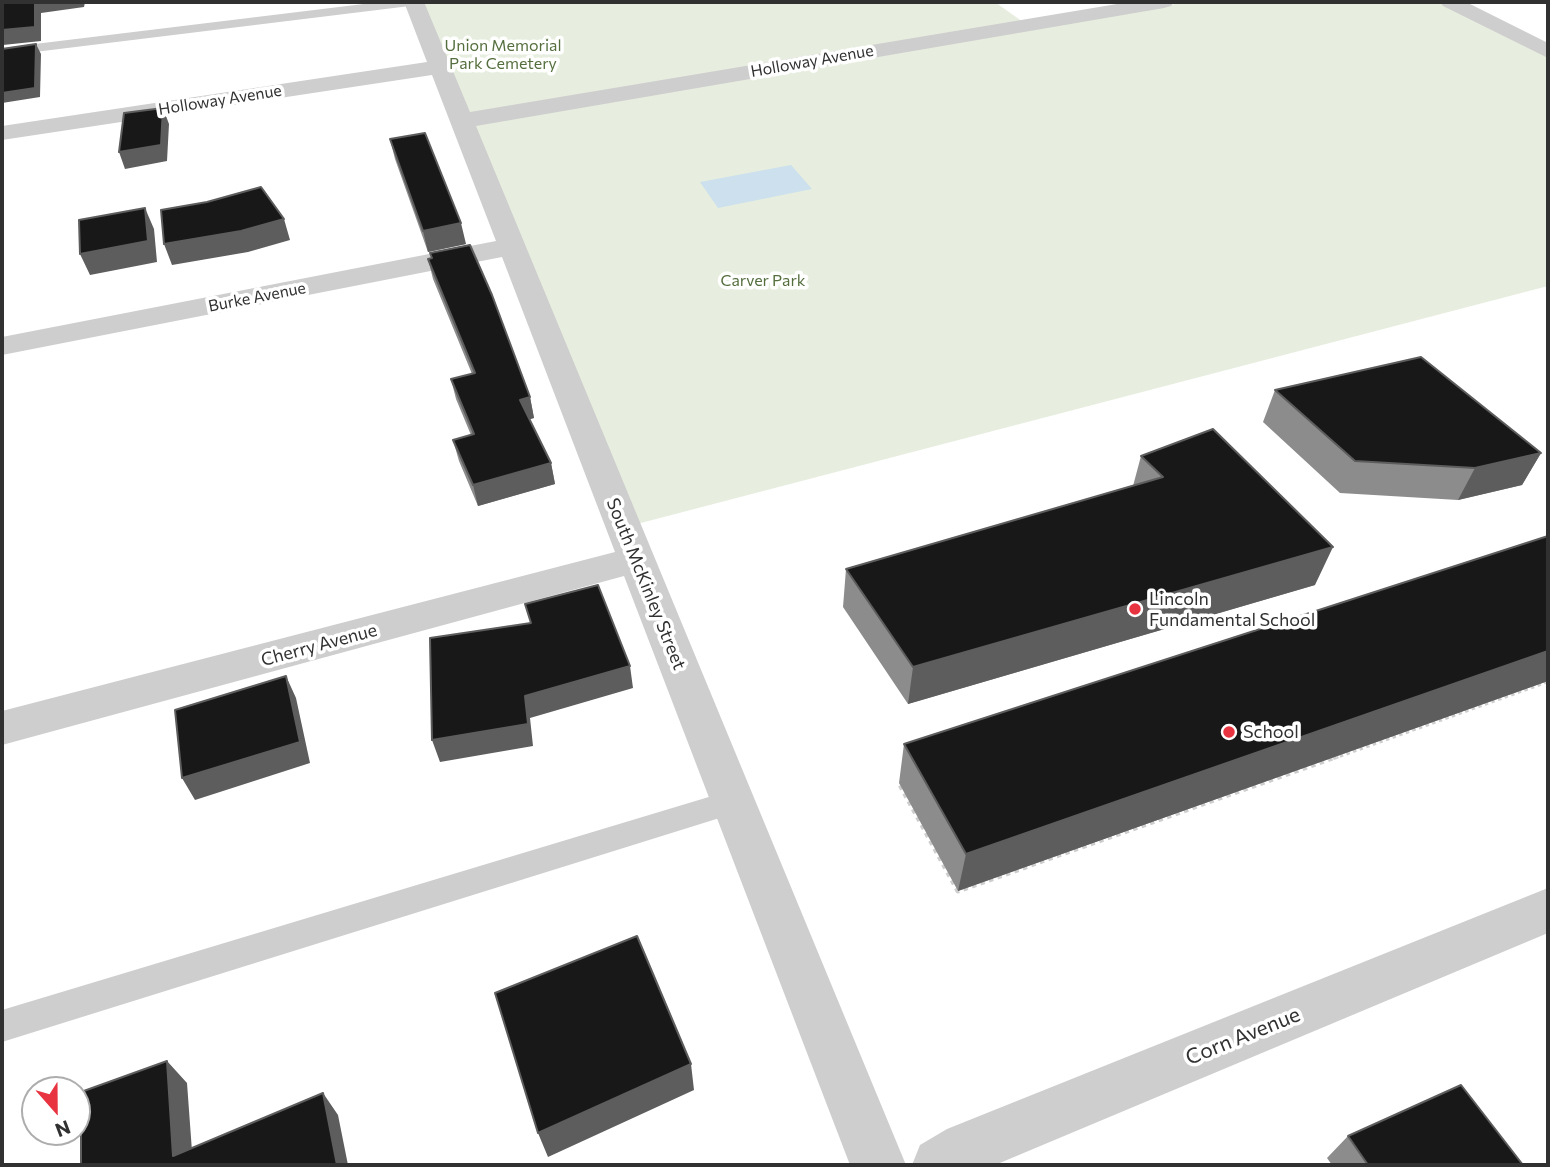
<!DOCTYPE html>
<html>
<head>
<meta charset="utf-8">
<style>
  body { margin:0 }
  #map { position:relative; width:1550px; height:1167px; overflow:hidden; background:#fff; font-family:Commissioner,sans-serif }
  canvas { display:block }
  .frame { position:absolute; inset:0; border:4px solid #313131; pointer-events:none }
  .north { position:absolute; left:21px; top:1076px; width:70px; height:70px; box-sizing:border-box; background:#fff; border:2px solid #adadad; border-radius:50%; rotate:159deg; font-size:19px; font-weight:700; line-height:28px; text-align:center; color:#313131 }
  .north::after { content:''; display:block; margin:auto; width:24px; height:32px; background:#e73440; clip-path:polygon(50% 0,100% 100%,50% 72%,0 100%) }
</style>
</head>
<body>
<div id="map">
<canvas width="1550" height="1167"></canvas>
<div class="frame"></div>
<div class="north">N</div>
</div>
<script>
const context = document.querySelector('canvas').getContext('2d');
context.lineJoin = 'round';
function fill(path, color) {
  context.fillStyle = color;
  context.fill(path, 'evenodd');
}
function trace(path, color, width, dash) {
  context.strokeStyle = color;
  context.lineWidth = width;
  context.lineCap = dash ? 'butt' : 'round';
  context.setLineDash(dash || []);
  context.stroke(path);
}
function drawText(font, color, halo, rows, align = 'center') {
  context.font = font + ' Commissioner,sans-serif';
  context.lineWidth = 7;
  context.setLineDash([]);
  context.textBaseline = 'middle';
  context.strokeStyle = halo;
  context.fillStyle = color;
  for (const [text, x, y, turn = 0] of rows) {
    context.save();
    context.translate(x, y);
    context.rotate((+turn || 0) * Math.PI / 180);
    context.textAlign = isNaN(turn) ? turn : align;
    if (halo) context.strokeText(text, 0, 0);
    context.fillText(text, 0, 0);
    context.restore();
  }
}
const green = new Path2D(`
  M423,2H995L1023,22L468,115Z
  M1187,2H1439L1548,56V286L637,524L472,124Z`);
const water = new Path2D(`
  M791,165L812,189L718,208L700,182Z`);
const pathFar1 = new Path2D(`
  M1333,758L1548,681`);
const path = new Path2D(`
  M905,781L899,783L958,891L1338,756`);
const lane = new Path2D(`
  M380,2H417L410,6L2,56V48Z
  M732,790L742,793L746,802L742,811L2,1042V1010Z`);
const street = new Path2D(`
  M404,2H424L470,112L1129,2H1174L1171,6L1164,8L476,126L906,1165H850L624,576L2,745V711L615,552L502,257L2,355V337L496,241L432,75L2,140V126L427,62Z
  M1440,2H1466L1548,43V58L1443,6Z
  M1548,888V933L995,1165H912L920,1145L947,1129Z`);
const wall = new Path2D(`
  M390,139L466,244L428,252L395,159Z
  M430,253L530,397L534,418L529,419L551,463L555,484L478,506L459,461L453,440L471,435L456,399L451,379L472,374L433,279L428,259L432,258Z
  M1275,390L1541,453L1522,485L1458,500L1340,493L1263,422Z
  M1141,456L1315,585L908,704L843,607L846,569L1133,486Z
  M1548,533V681L958,891L899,783L904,744L1546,537Z
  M1348,1136L1523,1165H1332L1327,1158Z`);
const shadedWall = new Path2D(`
  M35,2H85L84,7L41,13V41L3,45L2,42V30Z
  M36,44L41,54L40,97L2,103V93Z
  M163,108L169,124L167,161L125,169L119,152Z
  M145,208L154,229L157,262L90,275L80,254Z
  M284,219L290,240L248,252L172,265L164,244Z
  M461,223L466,244L428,252L423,231Z
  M530,397L534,418L524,421L520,400Z
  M1541,453L1522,485L1458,500L1475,468Z
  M551,463L555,484L478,506L473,485Z
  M1333,547L1315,585L908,704L913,667Z
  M1548,651V681L958,891L966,854Z
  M630,666L633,688L530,718L533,746L440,762L432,740L525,696Z
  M286,676L296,698L310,763L195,800L182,778Z
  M167,1061L187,1083L193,1165L173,1156Z
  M691,1064L694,1090L548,1157L538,1133Z
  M323,1093L338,1115L348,1165H337Z`);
const building = new Path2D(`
  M2,2H35V27L2,30Z
  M36,44L35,88L2,93V49Z
  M163,108L161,145L119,152L124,113Z
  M425,133L461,223L423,231L390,139Z
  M261,187L284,219L241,231L164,244L161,210L207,202Z
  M145,208L148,241L80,254L79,220Z
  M470,245L492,295L530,397L520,400L551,463L473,485L453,440L474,434L451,379L475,373L428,259L432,258L430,253Z
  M1421,357L1541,453L1475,468L1355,461L1275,390Z
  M1213,429L1333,547L913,667L846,569L1163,477L1141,456Z
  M1548,536V651L966,854L904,744Z
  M598,585L630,666L525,696L528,724L432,740L430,638L531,623L525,604Z
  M286,676L300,742L182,778L175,710Z
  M637,936L691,1064L538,1133L495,993Z
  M167,1061L173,1156L323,1093L337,1165H81V1092Z
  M1461,1085L1523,1165H1368L1348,1136Z`);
const markers = [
  [1135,609,7,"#e73440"],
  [1229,732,7,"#e73440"]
];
const farParknames = [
  ["Union Memorial",503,46],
  ["Park Cemetery",503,64],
  ["Carver Park",763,281]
];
const farStreetnames = [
  ["Holloway Avenue",812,61,-10],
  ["Holloway Avenue",220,100,-9],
  ["Burke Avenue",257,297,-11]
];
const streetNames = [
  ["South McKinley Street",646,584,68],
  ["Cherry Avenue",319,645,-15]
];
const poiNames = [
  ["Lincoln",1149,599],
  ["Fundamental School",1149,620],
  ["School",1243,732]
];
const nearStreetnames = [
  ["Corn Avenue",1243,1036,-22]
];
fill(green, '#e7eedf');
fill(water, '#cce0ed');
trace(pathFar1, '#cecece', 4.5, [3.5, 3.5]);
trace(path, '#cecece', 5, [4.5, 4.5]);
fill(lane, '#cecece');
fill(street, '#cecece');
fill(wall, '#8c8c8c');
fill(shadedWall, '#5d5d5d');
fill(building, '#181818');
trace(building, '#5d5d5d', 2);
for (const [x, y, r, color] of markers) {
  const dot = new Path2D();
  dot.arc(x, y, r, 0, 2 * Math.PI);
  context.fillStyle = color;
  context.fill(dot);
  trace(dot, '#fff', 2.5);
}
drawText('16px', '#546e3d', '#fff', farParknames);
drawText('16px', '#313131', '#fff', farStreetnames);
drawText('18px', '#313131', '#fff', streetNames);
drawText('18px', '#313131', '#fff', poiNames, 'left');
drawText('21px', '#313131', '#fff', nearStreetnames);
</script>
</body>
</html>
